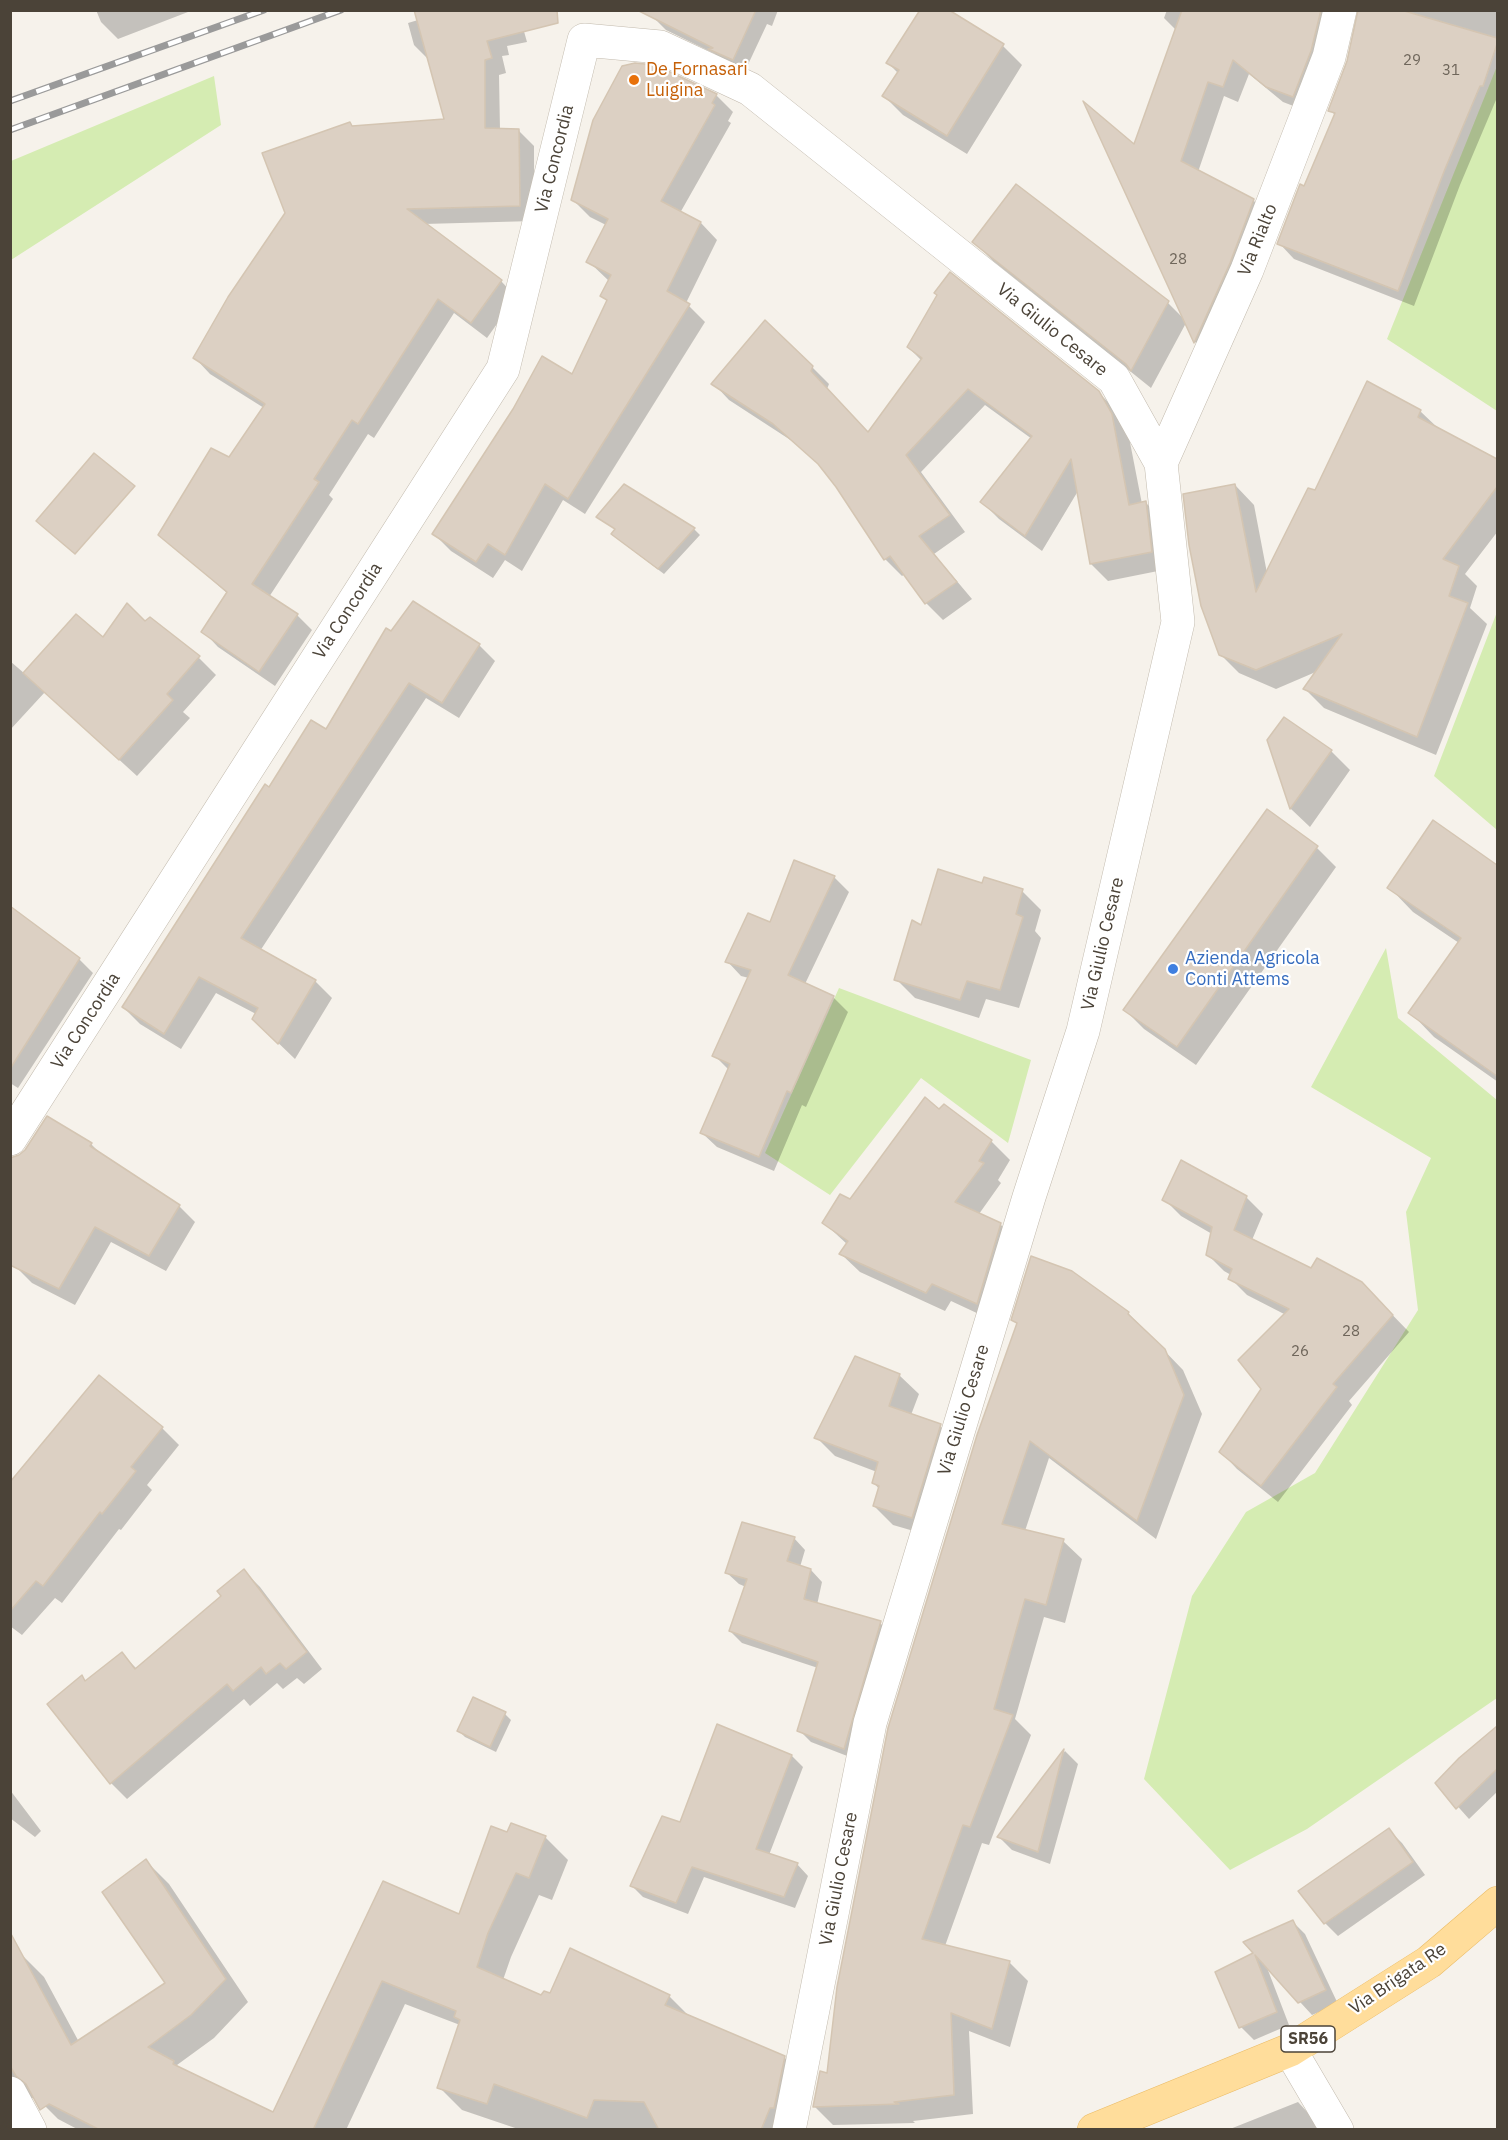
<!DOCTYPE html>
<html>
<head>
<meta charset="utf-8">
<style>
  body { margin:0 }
  #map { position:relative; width:1508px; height:2140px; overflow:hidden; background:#f6f2eb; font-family:"IBM Plex Sans",sans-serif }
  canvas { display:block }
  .frame { position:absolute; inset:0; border:12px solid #4b4338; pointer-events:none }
</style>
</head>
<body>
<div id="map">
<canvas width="1508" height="2140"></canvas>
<div class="frame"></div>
</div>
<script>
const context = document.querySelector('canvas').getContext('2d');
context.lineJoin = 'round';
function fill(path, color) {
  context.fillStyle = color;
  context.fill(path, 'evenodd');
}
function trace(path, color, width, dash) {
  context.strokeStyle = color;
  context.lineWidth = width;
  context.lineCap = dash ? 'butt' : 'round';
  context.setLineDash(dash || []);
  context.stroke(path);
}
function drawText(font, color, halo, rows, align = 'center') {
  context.font = font + ' "IBM Plex Sans",sans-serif';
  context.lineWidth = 4.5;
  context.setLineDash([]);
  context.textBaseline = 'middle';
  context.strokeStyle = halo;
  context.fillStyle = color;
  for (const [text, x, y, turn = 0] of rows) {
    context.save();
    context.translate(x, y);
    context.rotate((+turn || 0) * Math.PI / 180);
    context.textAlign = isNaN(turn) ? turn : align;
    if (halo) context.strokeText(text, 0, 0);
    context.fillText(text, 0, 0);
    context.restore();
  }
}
const green = new Path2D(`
  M1497,66V411L1387,339Z
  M214,76L221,125L11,260V161Z
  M1497,612V830L1434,776Z
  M1386,948L1398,1018L1497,1100V1698L1307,1829L1230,1870L1144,1779L1192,1596L1246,1512L1315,1473L1418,1310L1406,1212L1431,1158L1311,1087Z
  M839,988L1031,1060L1008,1143L921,1078L830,1195L765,1153Z`);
const shadow = new Path2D(`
  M96,10H187L188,12L118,39L101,22Z
  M518,10L527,42L507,46L509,55L502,56L506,73L499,75L500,130H518L534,146V221L424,224L501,281L516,297L487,338L454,313L374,438L368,434L329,495L333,499L269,597L297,615L312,630L275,686L218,647L203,631L228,594L160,534L230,459L264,408L210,374L195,358L353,127L446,120L429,60L414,45L408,23L418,20Z
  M659,10H778L772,26L767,24L745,71L722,60L715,54L666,30L654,18Z
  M1167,10H1345L1309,112L1283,102L1249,74L1238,102L1224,96L1198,172L1253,200L1269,216L1210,357L1195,342L1186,323L1151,388L993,261L974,242L1168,303L1184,319L1135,146L1176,30L1164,18Z
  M1360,10H1498V101L1496,100L1460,185L1414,306L1294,259L1279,243L1335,115L1330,110L1348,64Z
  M1003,46L1022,65L967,154L903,115L884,96L899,74L888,63Z
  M716,95L733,112L728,121L731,123L680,213L701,223L717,240L686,303L705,322L585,514L563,500L522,571L505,560L493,578L451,551L434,534L572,376L608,302L602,296L609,281L588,261L606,225L590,217L573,200Z
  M908,347L1098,392L1116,410L1128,432L1142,504L1146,503L1163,520L1168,569L1108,581L1091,564L1078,491L1042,551L999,519L982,502L1032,439L985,405L921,472L965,532L934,554L972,599L943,620L926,603L905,574L902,576L885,559L825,470L792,441L729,400L713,383L812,367L829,384L827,389L869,434L922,361Z
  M1420,411L1439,429L1498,461V531L1465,574L1477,586L1470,608L1487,624L1436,755L1324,708L1305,689L1318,671L1276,689L1239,673L1220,654L1235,485L1254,505L1267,573L1315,492Z
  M624,486L694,529L700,535L664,574L619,540L613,534L616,530L598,517Z
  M150,619L199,658L216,675L183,712L190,718L137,776L45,692L10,730V661L25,674Z
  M392,633L479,645L495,661L459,718L426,698L260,951L315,981L332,998L295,1059L270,1035L256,1014L216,993L181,1049L140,1024L123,1007L270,789L327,731Z
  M1269,740L1331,751L1350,770L1310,827L1291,809Z
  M1433,822L1498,866V1082L1434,1037L1410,1012L1459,943L1413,912L1389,887Z
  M1317,848L1336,867L1196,1065L1144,1029L1125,1010Z
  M834,877L849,892L805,984L833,997L848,1012L806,1107L802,1105L774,1171L717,1147L702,1133L729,1070L714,1055L749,978L741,976L727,961Z
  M983,885L1022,891L1041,910L1035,931L1041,938L1019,1008L986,999L979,1018L915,998L896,979L922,927Z
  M10,908L79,959L93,973L18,1088L10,1083Z
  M944,1106L991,1141L1010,1160L998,1180L1001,1183L979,1214L1000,1224L1019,1243L996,1322L951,1301L945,1311L860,1272L841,1254L848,1245L823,1222L850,1201Z
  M91,1144L104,1157L179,1206L195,1222L166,1271L111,1242L75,1305L32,1283L16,1267Z
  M1246,1197L1263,1214L1252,1240L1379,1301L1409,1332L1349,1401L1352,1405L1278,1502L1237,1469L1221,1452L1263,1388L1286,1315L1247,1295L1230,1278L1231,1275L1224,1271L1208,1255L1212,1234L1181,1216L1164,1199Z
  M1128,1313L1183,1370L1202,1414L1156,1539L1049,1458L1025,1531L1063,1541L1082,1559L1065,1623L1044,1617L1015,1719L1031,1735L989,1845L982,1843L945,1946L1009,1962L1028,1981L1010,2047L969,2031L973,2114L913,2121L915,2123L833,2125L814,2106L828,2076L1018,1325L1013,1320Z
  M899,1375L919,1394L911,1415L940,1426L959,1445L931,1536L893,1525L874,1506L879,1489L874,1483L877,1472L835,1456L816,1437Z
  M162,1428L179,1445L147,1485L152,1490L121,1530L119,1529L62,1603L55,1598L22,1635L10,1626V1485Z
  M794,1538L805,1550L800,1567L811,1570L822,1582L817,1605L880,1623L892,1634L855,1759L811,1742L799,1730L818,1668L742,1643L730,1631L746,1587L739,1584L727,1573Z
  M244,1571L260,1587L322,1669L304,1684L297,1678L283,1689L277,1683L250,1706L244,1699L127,1799L111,1783L82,1677L86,1682L122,1654L137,1669L223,1596Z
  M505,1714L511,1720L496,1752L465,1737L459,1731Z
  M718,1726L792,1756L803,1767L769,1855L797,1864L808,1876L795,1908L704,1877L688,1914L643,1897L632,1886L681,1824Z
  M1498,1728V1791L1469,1819L1437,1783Z
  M1065,1751L1078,1764L1050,1864L1012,1850L999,1837Z
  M10,1790L41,1831L35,1837L10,1818Z
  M1389,1830L1402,1843L1425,1875L1338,1936L1325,1923Z
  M508,1834L545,1837L568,1860L552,1900L539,1895L511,1957L503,1980L542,1997L551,1995L669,1996L690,2017L784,2057L807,2080L797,2130H521L462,2110L439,2087L460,2025L405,2004L346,2130H79L58,2119L36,2097L22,2102L10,2096V1962L21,1954L44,1977L79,2042L167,1983L146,1861L169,1884L248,2002L214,2038L177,2065L180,2069L274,2114L384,1883L459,1916Z
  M1292,1921L1305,1934L1338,2004L1312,2015L1266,1965L1289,2025L1254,2040L1241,2027L1255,1953Z
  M1298,2102L1310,2115L1319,2130L1230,2129Z`);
const building = new Path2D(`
  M414,10H557L558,23L487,41L492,58L485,60V128L519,129L520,206L407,209L502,280L471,323L438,299L358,424L352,420L314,479L319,482L252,584L298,614L259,672L201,632L227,592L158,535L211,448L229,457L265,404L193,358L228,297L285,213L262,153L350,122L352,126L444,119Z
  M637,10H756L733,60L708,49L713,48Z
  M920,10H949L1004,44L947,136L882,96L899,70L886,63Z
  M1182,10H1321L1311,51L1293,97L1266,87L1233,60L1223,87L1208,82L1181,161L1254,199L1230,263L1194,343L1083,101L1134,144Z
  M1358,10H1401L1497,38V44L1483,86H1480L1445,169L1398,291L1277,244L1300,184L1304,186L1335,113L1328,111L1347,61Z
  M635,63L655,65L717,94L712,103L715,105L661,201L701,222L667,291L690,304L568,499L545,484L505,555L488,544L476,562L432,534L513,409L542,356L572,374L607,300L600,296L611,275L586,262L608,219L571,200L593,120L622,66Z
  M1016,184L1169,301L1131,371L1126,364L972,242Z
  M950,272L1099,391L1112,414L1129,505L1146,501L1152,552L1090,564L1071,459L1025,536L980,502L1032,436L968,389L906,455L950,515L919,536L957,582L925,604L890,556L884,560L836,487L818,464L773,424L711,384L765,320L813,366L811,371L868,432L922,358L907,347L937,295L934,293Z
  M1367,381L1421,410L1418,417L1497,459V487L1443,559L1459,566L1449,596L1468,603L1417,737L1303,689L1342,634L1256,670L1219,655L1201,606L1189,545L1183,494L1235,484L1256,592L1308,488L1315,490Z
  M94,453L135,486L75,554L36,521Z
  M624,484L695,528L658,569L611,534L615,529L596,517Z
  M413,601L480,644L442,703L409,683L241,938L316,980L278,1044L252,1019L258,1008L199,977L164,1034L122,1007L265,784L269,787L311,720L326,729L386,628L391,631Z
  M127,603L145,621L150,617L200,656L167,694L173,700L119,760L23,673L76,614L103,637Z
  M1284,717L1332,750L1290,809L1267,740Z
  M1267,809L1318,846L1177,1047L1123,1010Z
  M1433,820L1497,865V1076L1408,1013L1461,938L1387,888Z
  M794,860L835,876L788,975L834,996L791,1093L787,1091L759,1157L700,1133L730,1064L712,1056L751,970L725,962L748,913L770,922Z
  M938,869L982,883L984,877L1023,889L1016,914L1023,917L1000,990L967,981L960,1000L894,980L912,920L921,925Z
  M10,906L80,958L10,1069Z
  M925,1097L939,1109L944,1104L992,1140L979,1161L984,1163L955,1202L1001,1223L977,1304L932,1284L926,1293L839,1254L848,1241L822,1223L840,1194L850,1199Z
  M47,1116L92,1143L90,1146L180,1205L149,1256L95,1227L59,1289L10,1265V1158L19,1155L25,1150Z
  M1181,1160L1247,1196L1234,1230L1311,1268L1317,1258L1362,1282L1393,1315L1333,1384L1337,1387L1261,1486L1219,1452L1261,1389L1238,1360L1289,1309L1228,1279L1232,1269L1206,1255L1212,1227L1162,1200Z
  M1031,1256L1072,1271L1129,1312L1128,1314L1165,1349L1184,1395L1137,1521L1030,1441L1002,1524L1064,1539L1046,1605L1025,1599L994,1709L1013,1715L970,1827L963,1825L922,1939L1010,1961L992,2029L951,2013L954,2095L894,2102L899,2104L813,2107L820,2071L827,2073L837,1987L888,1728L977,1435L1017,1323L1011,1320Z
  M855,1356L900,1374L889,1406L941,1424L912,1518L873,1506L879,1486L872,1483L878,1462L814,1438Z
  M99,1375L163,1427L131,1467L136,1471L102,1514L100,1512L43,1586L36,1581L10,1611V1482Z
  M742,1522L795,1537L787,1561L811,1569L804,1599L881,1621L844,1749L797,1731L818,1662L729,1631L747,1579L725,1573Z
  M244,1569L307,1652L286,1669L280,1663L266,1674L261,1667L233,1691L227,1684L110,1784L47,1704L82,1675L85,1681L122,1652L135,1669L221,1596L217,1591Z
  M473,1697L506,1712L490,1747L457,1731Z
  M717,1724L792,1755L756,1849L798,1863L784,1897L692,1867L676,1903L630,1886L662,1816L680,1822Z
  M1497,1726V1769L1456,1809L1435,1783L1459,1758Z
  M1064,1749L1038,1852L997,1837Z
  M511,1823L546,1836L529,1878L516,1873L488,1933L477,1967L541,1995L544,1991L550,1993L570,1948L670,1995L665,2005L785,2056L774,2108H770L761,2130H659L644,2102L594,2100L587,2118L494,2084L487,2104L437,2088L460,2020L454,2017L456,2011L382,1981L313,2130H100L49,2104L40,2110L26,2084L16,2076L10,2066V1932L71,2045L165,1983L102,1892L146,1859L226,1979L191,2015L148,2047L174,2061L173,2064L273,2112L383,1881L459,1914L491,1826L507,1832Z
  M1389,1828L1413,1862L1324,1924L1298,1891Z
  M1293,1920L1326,1990L1298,2003L1255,1955L1277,2012L1239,2028L1215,1972L1253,1953L1243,1942Z`);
const minor = new Path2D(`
  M1161,463L1247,270L1329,57L1340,10
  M10,1139L503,369L584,40L660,47L750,89L1114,379L1161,463L1178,622L1083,1031L1029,1197L870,1723L789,2130
  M1290,2050L1337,2130
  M10,2093L30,2130`);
const major = new Path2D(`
  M1094,2130L1290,2050L1429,1962L1498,1903`);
const rail = new Path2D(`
  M10,101L264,10
  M10,130L341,10`);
const markers = [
  [634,80,6,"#e8710a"],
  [1173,969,6,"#3f7fe0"]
];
const numberNames = [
  ["29",1412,61],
  ["31",1451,71],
  ["28",1178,260],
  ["28",1351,1332],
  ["26",1300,1352]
];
const shields = [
  [1308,2039,54]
];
const shieldNames = [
  ["SR56",1308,2039]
];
const foodNames = [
  ["De Fornasari",646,70],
  ["Luigina",646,91]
];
const streetNames = [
  ["Via Concordia",555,159,-76],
  ["Via Rialto",1258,240,-68],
  ["Via Giulio Cesare",1052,330,39],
  ["Via Concordia",348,611,-57],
  ["Via Giulio Cesare",1103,944,-77],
  ["Via Concordia",86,1021,-57],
  ["Via Giulio Cesare",964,1410,-73],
  ["Via Giulio Cesare",839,1879,-79],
  ["Via Brigata Re",1398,1979,-34]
];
const shopNames = [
  ["Azienda Agricola",1185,959],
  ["Conti Attems",1185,980]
];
fill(green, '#d5ecb2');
fill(shadow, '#0003');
fill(building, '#dcd0c3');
trace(building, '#d4c5b2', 1.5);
trace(minor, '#c2baad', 34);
trace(major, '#eabb65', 34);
trace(minor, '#fff', 33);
trace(major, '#ffdd9b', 33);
trace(rail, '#9a9a9a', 7);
trace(rail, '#fff', 4.5, [14]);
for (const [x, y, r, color] of markers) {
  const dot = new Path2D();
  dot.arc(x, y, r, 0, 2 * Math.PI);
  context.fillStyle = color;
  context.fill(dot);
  trace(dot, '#fff', 2);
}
drawText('15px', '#6f665b', null, numberNames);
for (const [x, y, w] of shields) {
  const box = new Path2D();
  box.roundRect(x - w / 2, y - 13, w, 26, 4.5);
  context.fillStyle = '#fff';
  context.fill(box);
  trace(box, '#4b4338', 1.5);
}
drawText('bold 16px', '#4b4338', null, shieldNames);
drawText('18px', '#c56008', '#fff', foodNames, 'left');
drawText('18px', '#4b4338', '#fff', streetNames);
drawText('18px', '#366cbe', '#fff', shopNames, 'left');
</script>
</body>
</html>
